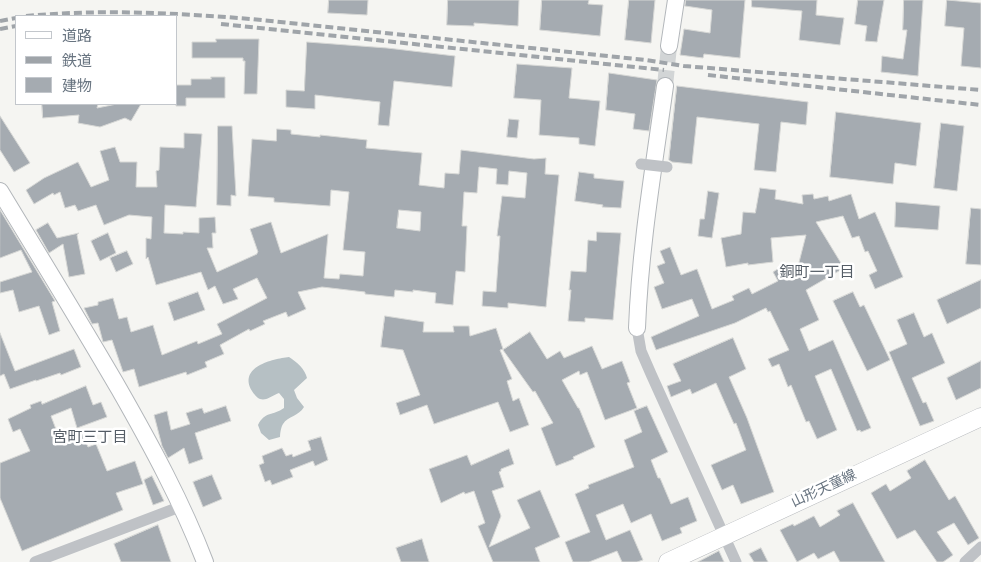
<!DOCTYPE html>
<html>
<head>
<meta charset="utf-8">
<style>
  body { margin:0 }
  #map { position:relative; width:981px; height:562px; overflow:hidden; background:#f5f5f2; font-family:"DejaVu Sans","Noto Sans JP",sans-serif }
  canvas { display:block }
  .legend { position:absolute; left:15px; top:15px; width:162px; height:90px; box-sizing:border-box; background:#fff; border:1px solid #c3c7cc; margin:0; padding:6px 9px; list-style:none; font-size:15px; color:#687480 }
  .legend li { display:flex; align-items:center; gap:10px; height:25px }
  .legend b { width:25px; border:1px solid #c3c7cc }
</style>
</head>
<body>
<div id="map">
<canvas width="981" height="562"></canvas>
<ul class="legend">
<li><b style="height:6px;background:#fff"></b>道路</li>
<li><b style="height:6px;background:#9fa4a9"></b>鉄道</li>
<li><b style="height:14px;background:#a5abb1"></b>建物</li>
</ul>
</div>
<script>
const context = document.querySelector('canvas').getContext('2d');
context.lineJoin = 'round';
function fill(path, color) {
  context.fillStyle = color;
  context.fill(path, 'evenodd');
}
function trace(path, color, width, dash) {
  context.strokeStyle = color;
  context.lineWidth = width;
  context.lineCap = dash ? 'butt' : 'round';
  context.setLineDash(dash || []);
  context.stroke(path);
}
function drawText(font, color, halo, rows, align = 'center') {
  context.font = font + ' "DejaVu Sans","Noto Sans JP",sans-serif';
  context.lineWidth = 5;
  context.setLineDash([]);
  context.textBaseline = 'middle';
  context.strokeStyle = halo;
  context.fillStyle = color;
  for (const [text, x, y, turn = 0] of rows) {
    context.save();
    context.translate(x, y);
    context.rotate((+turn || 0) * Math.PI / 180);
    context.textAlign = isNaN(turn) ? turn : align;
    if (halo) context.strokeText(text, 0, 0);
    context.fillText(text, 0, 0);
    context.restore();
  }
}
const water = new Path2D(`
  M289,357C297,362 305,369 307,378L294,390L297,398L304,407C299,416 288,416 283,424C281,427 280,433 280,437L269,440L261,433L258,425C265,411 273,416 284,408V399L279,393C273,395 267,401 260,399C257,398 254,394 252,391C238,367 272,359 289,357Z`);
const building = new Path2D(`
  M329,0H368L367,15L328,13Z
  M448,0H519L518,26L474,23V26L447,25Z
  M542,0H589L588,4L603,5L600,36L540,30Z
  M629,0H655L651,43L625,40Z
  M686,0H745L740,58L704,54L703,58L680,55L684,29L710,33L712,10L685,6Z
  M752,0H817L816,15L844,18L840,45L799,40L802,11L752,7Z
  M858,0H884L877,42L865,41L867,26L855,24Z
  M904,0H923L918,76L881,72L882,56L903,59L907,30H903Z
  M947,0L981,3V68L961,66L964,28L945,26Z
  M216,39H259L257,94H244L245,61H243V58H192V42H216Z
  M307,42L387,48L455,56L452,87L394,81L389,126L378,125L380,102L315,95V109L286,107V90L304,91Z
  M517,64L572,68L569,98L600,101L595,146L579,144V138L539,135L541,100L514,98Z
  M609,73L657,80L649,131L633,129L635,114L606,110Z
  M211,77H225V98H186V106H176V85H191V79H211Z
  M677,86L808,102L806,125L781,122L776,172L754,170L759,124L697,117L692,164L672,162L669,160Z
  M42,104H98L97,108L117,104H141L131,121L125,118L100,127L78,123L79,115L43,118Z
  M836,112L921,123L916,166L895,163L893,184L830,177Z
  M0,116L30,163L14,172L0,150Z
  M509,119L519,120L517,138L507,137Z
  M941,123L964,126L957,191L934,188Z
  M218,126H232L236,196L231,195V206L217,205Z
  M277,129L291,130V134L320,137V135L367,140L366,148L422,153L419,185L444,188L445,173L459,174L461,150L534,159L546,158L545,174L559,175L546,307L508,303V308L482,306L483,291L496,292L500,236H497L502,196L525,198L527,173L509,171L508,185L496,184L497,169L479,167L477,193L464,192L462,226H467L465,272L456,271L453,305L435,303L436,293L413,290V292L395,290L394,297L365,294V292L322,287L298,292L306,309L288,317L286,312L263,321L265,324L250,331L249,329L220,345L224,354L205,362L207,367L187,375L186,372L139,387L134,369L123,372L112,340L103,342L98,323L92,324L84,308L98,305V302L113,298L119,319L127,317L131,332L153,325L162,355L197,341L198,344L222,334L217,324L267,298L257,278L233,289L238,299L223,304L215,286L208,290L201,272L156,285L148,257L146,259V238L151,239L152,217L129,215L104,225L96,205L78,211L75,205L65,208L60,192L54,195L53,193L34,204L26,190L44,178L78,162L91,187L109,180L100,151L115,147L120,162H137L136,187H157L156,171L159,170L160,147L184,148V133L202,134L196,207L165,205L164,233L183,234V232L199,233V218L215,217L216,233H212L213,248H207L217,272L257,254V253L258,252L250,229L271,222L281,253L328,234L324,278L339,279L340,274L363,276L365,252L343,250L349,192L331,190L330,206L274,202V198L248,196L252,139L276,141ZM399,210L421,212L420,231L397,228Z
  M579,172L594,174V178L624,181L621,208L602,207L603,205L575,201Z
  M760,188L776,190L775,199L803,204L802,195L813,194L814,199L828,196L829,201L851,194L859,219L875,212L903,277L875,289L869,275L877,271L868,251L865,252L859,236L852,238L843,216L816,222L844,268L806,290L819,320L800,329L809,351L833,340L871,428L861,432L860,430L857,431L831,369L815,376L837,430L817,439L809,421L806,422L791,385L788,387L779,364L772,367L768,359L789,350L770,311L768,312L766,308L735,323L656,350L651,337L699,316L692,299L662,309L654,287L664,283L657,266L665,263L660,251L670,247L681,275L697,269L712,309L734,300L732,296L749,288L752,294L778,281L773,272L787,263L795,278L806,235L771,238L773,262L748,265V263L726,267L721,238L741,234L743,212L755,213Z
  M708,191L719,193L712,238L698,236L700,219H704Z
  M896,202L940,206L938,230L895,227Z
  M971,208L981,209V265L966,264Z
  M0,210L55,301L52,302L60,331L49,335L39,306L19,312L13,290L0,293V282L32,272L21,250L0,258Z
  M48,223L57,238L79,233L77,235L85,274L69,277L63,244L49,253L36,230Z
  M597,232L621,233L613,320L585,318V322L568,321L571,290H569L571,271L586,272L588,240L596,241Z
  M108,233L116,253L100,261L91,241Z
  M127,251L133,264L116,272L110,258Z
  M981,280V308L947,324L937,300Z
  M198,292L205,310L174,321L168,303Z
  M853,292L860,307L864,305L890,360L867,371L833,301Z
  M914,313L924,337L932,333L945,363L912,378L923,403L926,402L934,421L920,426L889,352L907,344L897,320Z
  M385,316L424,322L423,332H454L453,326H469L470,336L496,328L503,349L500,350L512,379L507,381L513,401L519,398L529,425L510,432L498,402L434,424L427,405L400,415L396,403L420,395L403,350L381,347Z
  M530,332L547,359L560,351L564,358L592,346L602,369L622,361L630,382L627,383L637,408L605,420L587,372L580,375L579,371L562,380L578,408H579L595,447L573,457L574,459L556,466L541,428L553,423L535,391L533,392L503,350Z
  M0,333L15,371L74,349L81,367L61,375L60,373L36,381V380L10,389L4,374L0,376Z
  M733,338L746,369L729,377L747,418L774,492L741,504L733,485L722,490L711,465L746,450L736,423L734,424L716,383L692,394L690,389L671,397L667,386L681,381L673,364Z
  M981,361V388L956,400L947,378Z
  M86,386L93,405L101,402L107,417L77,428L71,408L51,416L60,440L81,431L88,447L96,444L107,471L135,461L143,484L116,493L123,510L22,551L0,498V463L30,451L20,429L13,432L8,419L31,408L30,405L41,401L42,404Z
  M226,406L231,421L195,433L203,459L189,464L184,448L168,458L162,446L154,415L167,411L171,430L190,424L186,413L202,408L204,413Z
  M647,406L668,452L651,460L658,478H660L671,504L688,497L697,521L680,528L682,533L662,541L651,514L631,523L623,504L596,515L606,540L630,530L643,560L637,562H622L617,551L589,562H573L565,542L590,532L575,494L589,488L588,485L634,467L624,440L642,432L634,411Z
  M321,437L328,460L315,466L313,461L290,470L293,477L272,485L270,480L265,482L259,465L264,463L262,456L282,448L286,456L292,454L293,457L311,450L308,441Z
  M509,449L514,464L501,469V471L499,472L504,487L492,491L501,516L489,547L530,528L517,500L540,490L560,537L535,548L540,562H493L478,526L485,523L474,491L465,494L464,492L441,503L429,469L467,455L471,465Z
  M925,460L949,500L955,496L979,538L968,545L954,523L937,532L953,555L943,562H937L915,530L897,539L871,493L886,484L890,491L911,478L907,471Z
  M212,475L222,499L203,507L193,482Z
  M152,476L164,501L153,505L144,480Z
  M853,503L885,562H840L834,551L818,559L814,553L797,562L780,530L793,524L794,526L814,516L820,527L840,515L837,511Z
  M158,525L171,562H121L114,544Z
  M422,539L429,562H401L396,548Z
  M761,548L768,562H754L749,554Z
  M719,551L724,562H698Z`);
const secondaryTunnel = new Path2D(`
  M665,86L669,46`);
const street = new Path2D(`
  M637,328L641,351L651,374L736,562
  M35,562L182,506
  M965,562L981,547`);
const secondary = new Path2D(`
  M669,46L676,0
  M0,191C40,257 80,322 119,389C151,445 182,502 205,562
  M637,328C640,247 654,166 665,86`);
const primary = new Path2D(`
  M668,562L981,417`);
const rail = new Path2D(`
  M26,16C101,9 176,13 251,19L646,60L684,66L981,90
  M0,21L16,18
  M221,24L664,70
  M0,29L16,26
  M708,75L981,105`);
const streetBridge = new Path2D(`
  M641,164L667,167`);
const streetNames = [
  ["山形天童線",824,489,-25]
];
const neighbourhoodNames = [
  ["銅町一丁目",817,273],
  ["宮町三丁目",90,438]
];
fill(water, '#b6c0c4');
fill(building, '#a5abb1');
trace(building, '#d6d7d5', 1);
trace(secondaryTunnel, '#d2d5d6', 16, [16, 8]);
trace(secondary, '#b2b6ba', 18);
trace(primary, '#b3b6ba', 19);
trace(street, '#bfc2c6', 11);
trace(secondary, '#fff', 16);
trace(primary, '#fff', 18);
trace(rail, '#9fa4a9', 4, [8, 4]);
trace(streetBridge, '#bfc2c6', 11);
drawText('14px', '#687480', '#fff', streetNames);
drawText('15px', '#555d66', '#fff', neighbourhoodNames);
</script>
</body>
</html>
